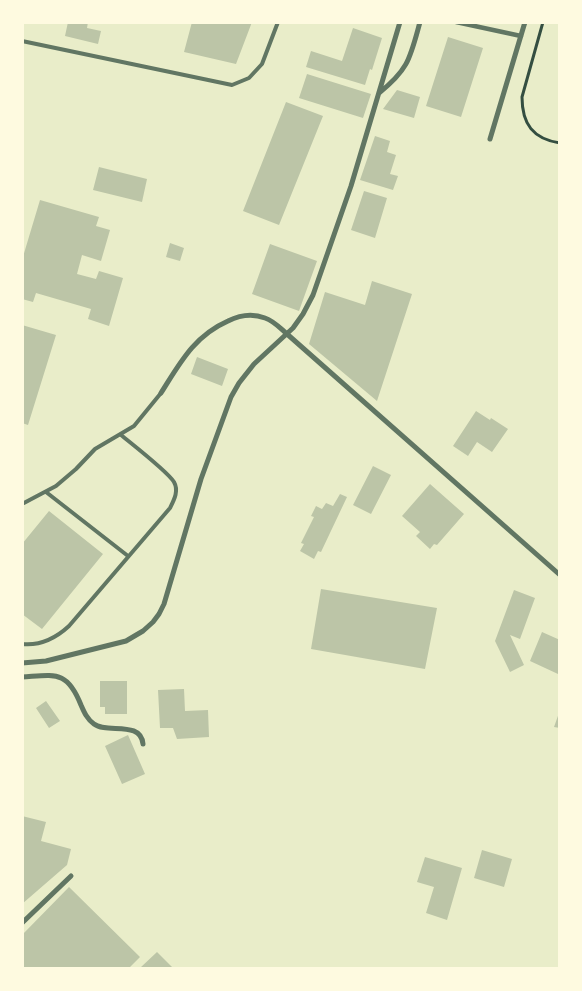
<!DOCTYPE html>
<html>
<head>
<meta charset="utf-8">
<style>
  body { margin:0 }
  #map { position:relative; width:582px; height:991px; overflow:hidden; background:#e9edc9; font-family:"Work Sans",sans-serif }
  canvas { display:block }
  .frame { position:absolute; inset:0; border:24px solid #fefae0; pointer-events:none }
</style>
</head>
<body>
<div id="map">
<canvas width="582" height="991"></canvas>
<div class="frame"></div>
</div>
<script>
const context = document.querySelector('canvas').getContext('2d');
context.lineJoin = 'round';
function fill(path, color) {
  context.fillStyle = color;
  context.fill(path, 'evenodd');
}
function trace(path, color, width, dash) {
  context.strokeStyle = color;
  context.lineWidth = width;
  context.lineCap = dash ? 'butt' : 'round';
  context.setLineDash(dash || []);
  context.stroke(path);
}
const building = new Path2D(`
  M68,22H88L87,28L101,31L98,44L65,36Z
  M192,22H252L236,64L184,52Z
  M353,28L382,38L372,70L370,69L365,85L306,67L311,51L342,61Z
  M448,37L483,48L461,117L426,106Z
  M307,74L371,94L363,118L299,98Z
  M397,90L420,97L414,118L383,109Z
  M286,102L323,116L279,225L243,211Z
  M375,136L390,141L387,152L396,155L390,174L398,176L393,190L360,180Z
  M99,167L147,179L142,202L93,190Z
  M364,191L387,198L375,238L351,230Z
  M40,200L99,217L96,226L110,230L101,261L82,255L77,274L96,279L99,271L123,278L109,326L88,319L91,309L36,293L33,302L22,299V260Z
  M170,243L184,248L180,261L166,257Z
  M270,244L317,261L299,311L252,294Z
  M372,281L412,294L377,401L309,344L325,292L365,305Z
  M22,325L56,335L28,425L22,423Z
  M197,357L228,369L222,386L191,374Z
  M476,411L490,420L491,418L508,429L492,452L477,442L468,456L453,446Z
  M373,466L391,475L371,514L353,505Z
  M430,484L464,514L437,545L434,544L430,549L416,536L420,532L402,516Z
  M340,494L347,497L321,552L318,551L314,559L300,551L304,544L301,543L314,517L311,516L316,506L322,509L326,503L333,506Z
  M49,511L103,554L42,629L22,614V544Z
  M321,589L437,608L425,669L311,649Z
  M514,590L535,598L520,639L510,635L524,665L510,672L495,641Z
  M542,632L560,640V670L558,674L530,661Z
  M100,681H127V714H105V707H100Z
  M184,689L185,711L208,710L209,737L177,739L173,728H160L158,690Z
  M46,701L60,721L49,728L36,708Z
  M559,713H560V728L554,727Z
  M128,735L145,774L122,784L105,746Z
  M22,816L46,822L41,841L71,849L67,865L22,904Z
  M482,850L512,859L504,887L474,878Z
  M425,857L462,868L447,920L426,913L434,887L417,882Z
  M69,887L140,957L129,968H22V935Z
  M157,952L173,968H140Z`);
const path = new Path2D(`
  M543,22L522,97C522,124 533,139 560,143`);
const service = new Path2D(`
  M22,41L232,85L249,78L262,64L278,22
  M46,492L128,556
  M22,504L56,486L76,469L95,449L134,426L161,393
  M22,644C41,646 56,638 69,626L170,508C174,500 179,491 174,482C168,472 132,444 121,435`);
const pedestrian = new Path2D(`
  M456,22L521,36`);
const minor = new Path2D(`
  M379,93C409,69 410,58 420,22
  M490,139L525,22
  M161,393C180,363 194,336 228,321C240,315 252,313 265,318C274,321 280,328 287,334L560,575
  M22,663L46,661L126,641L143,631L153,622L159,614L164,604L201,479L231,397L239,383L254,364L293,328L303,314L313,295L351,186L400,22
  M22,677C56,675 67,670 81,705C84,712 87,719 94,724C107,734 141,720 143,744
  M22,923L71,876`);
fill(building, '#bcc5a7');
trace(path, '#344e41', 3);
trace(service, '#617663', 4);
trace(pedestrian, '#617663', 4.5);
trace(minor, '#617663', 5);
</script>
</body>
</html>
